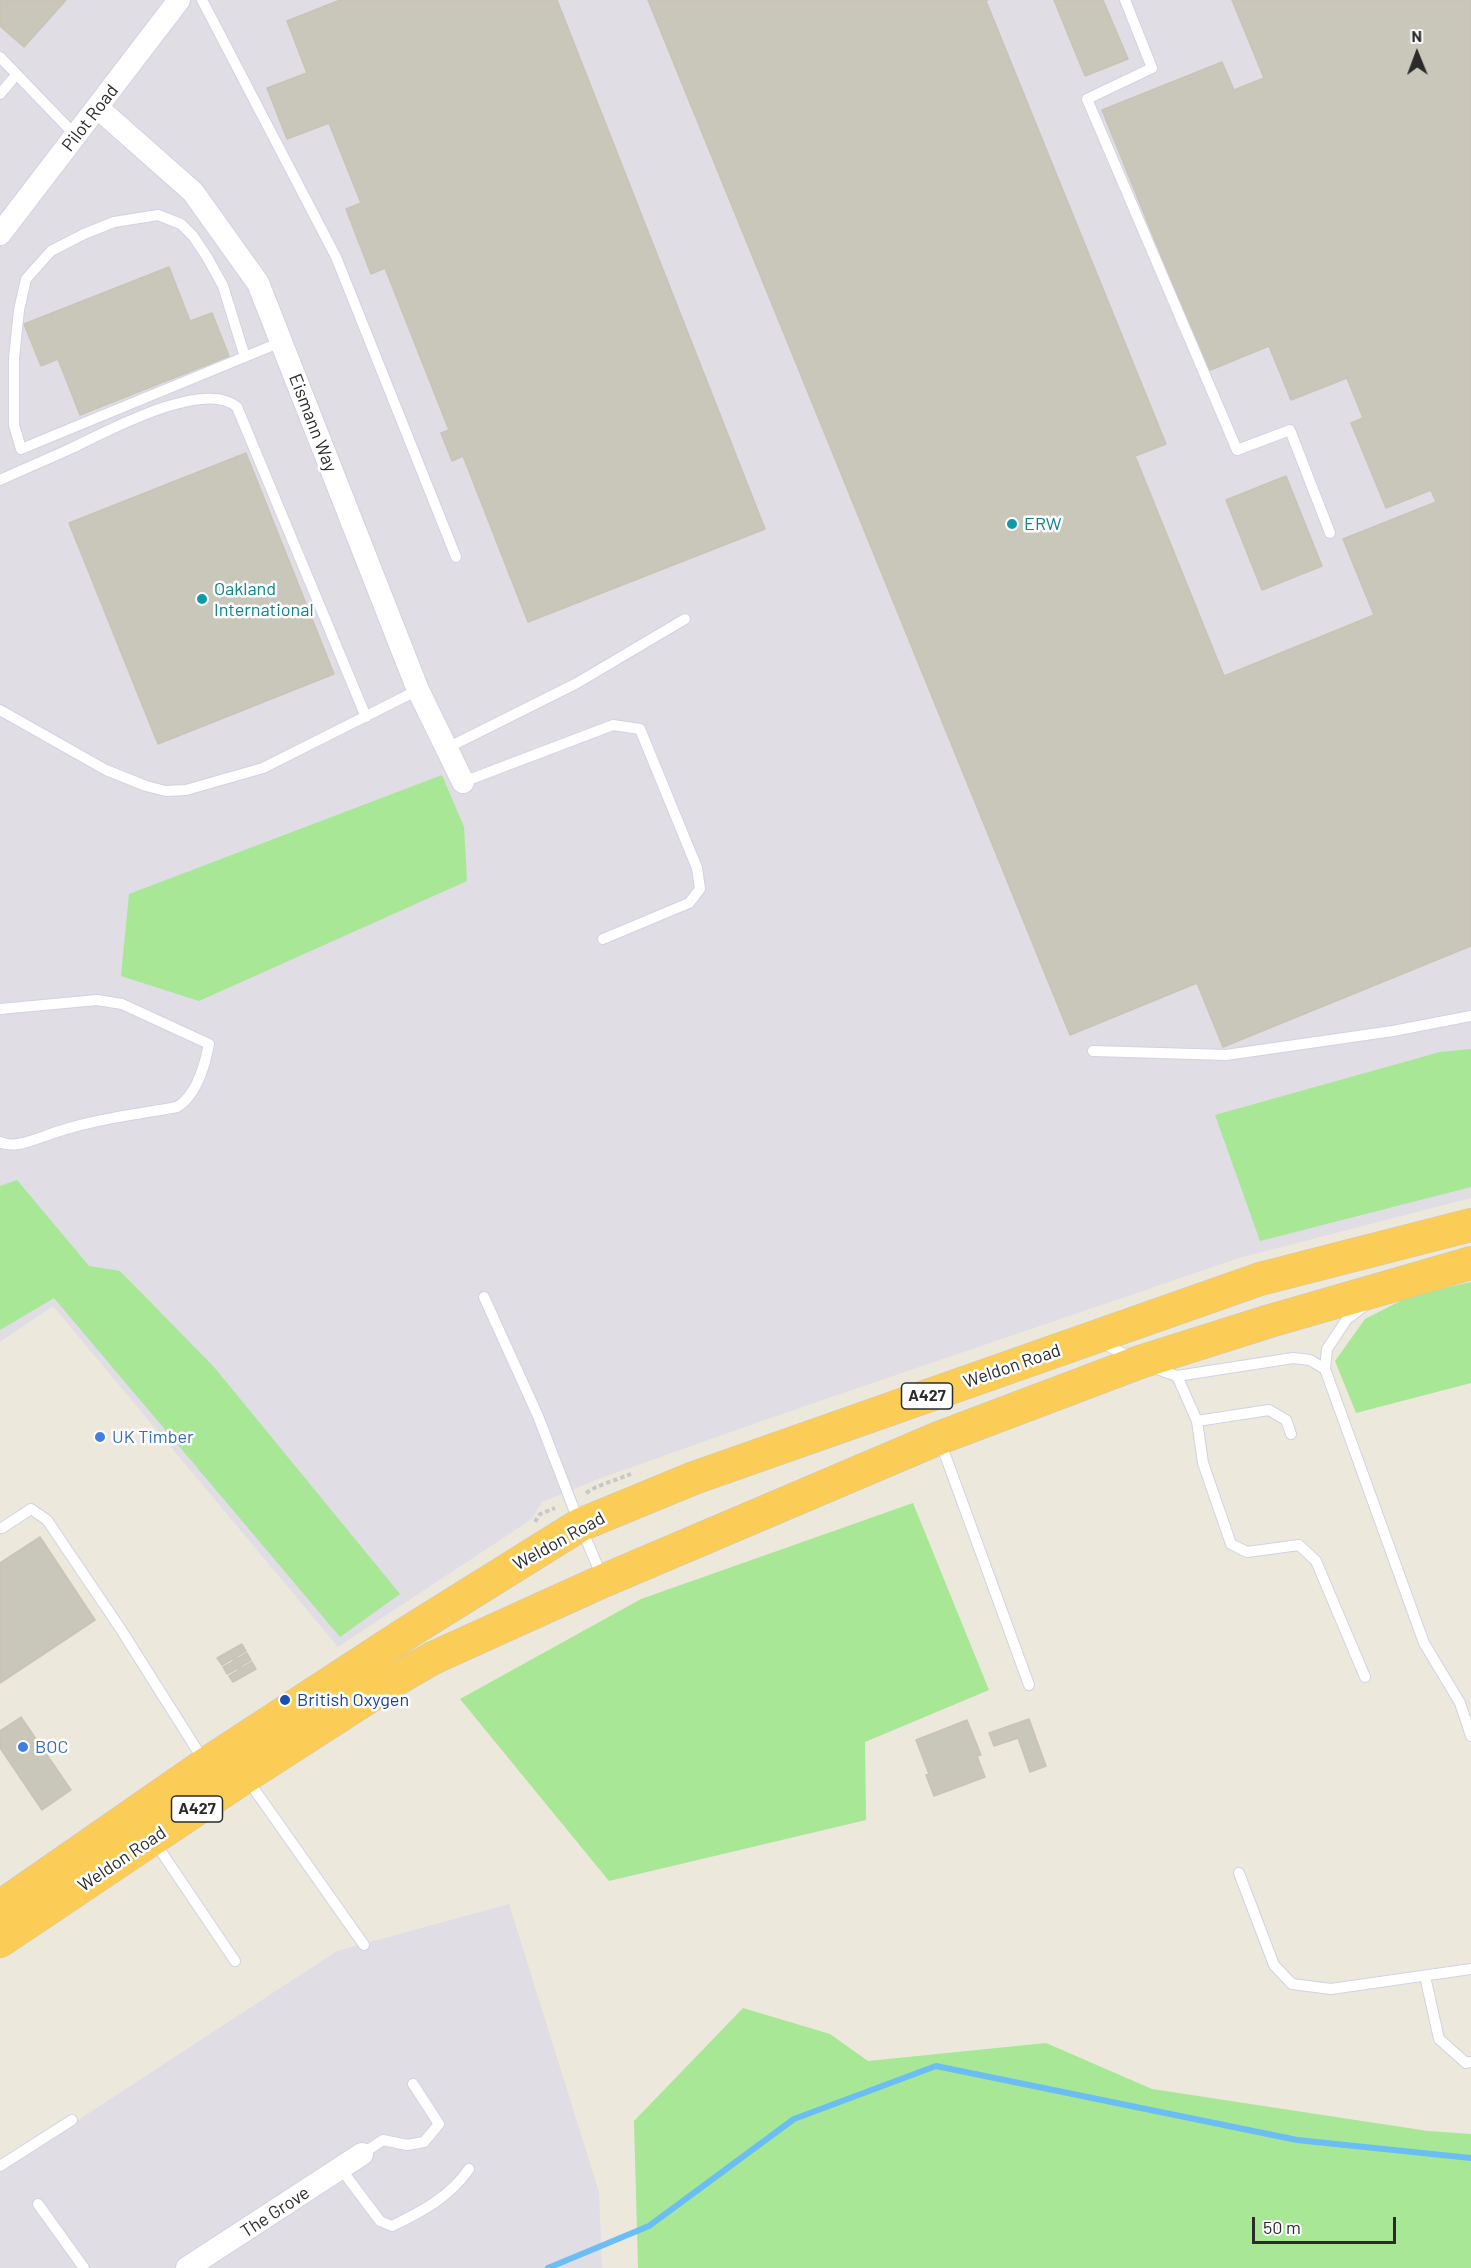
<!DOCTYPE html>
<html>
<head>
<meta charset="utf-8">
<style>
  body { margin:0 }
  #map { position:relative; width:1471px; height:2268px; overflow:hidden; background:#ede8dc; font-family:Barlow,sans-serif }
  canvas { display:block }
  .north { position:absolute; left:1387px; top:24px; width:60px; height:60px; -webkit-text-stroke:4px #fff; paint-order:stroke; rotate:359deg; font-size:16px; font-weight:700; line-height:24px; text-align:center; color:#2b2b2b }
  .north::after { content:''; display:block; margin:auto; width:21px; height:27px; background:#2b2b2b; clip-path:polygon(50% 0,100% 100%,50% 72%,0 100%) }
  .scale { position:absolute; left:1252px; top:2217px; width:144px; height:27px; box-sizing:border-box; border:3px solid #2b2b2b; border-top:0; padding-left:8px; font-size:18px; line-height:21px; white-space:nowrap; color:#2b2b2b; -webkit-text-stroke:4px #fff; paint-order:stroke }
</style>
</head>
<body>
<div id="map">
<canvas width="1471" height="2268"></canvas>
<div class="north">N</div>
<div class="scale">50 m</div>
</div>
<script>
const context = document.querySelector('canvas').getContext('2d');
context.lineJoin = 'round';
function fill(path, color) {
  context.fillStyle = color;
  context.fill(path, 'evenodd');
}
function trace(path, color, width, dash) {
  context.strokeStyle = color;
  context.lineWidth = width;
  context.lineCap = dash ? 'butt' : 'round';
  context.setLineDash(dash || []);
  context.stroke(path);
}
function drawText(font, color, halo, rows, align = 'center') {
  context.font = font + ' Barlow,sans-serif';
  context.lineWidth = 5;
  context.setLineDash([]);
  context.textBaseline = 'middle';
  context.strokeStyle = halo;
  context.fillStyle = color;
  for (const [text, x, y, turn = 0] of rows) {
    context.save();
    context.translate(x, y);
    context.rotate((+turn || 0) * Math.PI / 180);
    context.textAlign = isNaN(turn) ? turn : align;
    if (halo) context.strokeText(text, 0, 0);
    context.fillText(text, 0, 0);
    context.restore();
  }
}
const industrial = new Path2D(`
  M0,0H1471V1198L1239,1258L773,1417L601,1478L542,1502L532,1519L338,1647L53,1306L0,1342Z
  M509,1904L599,2192L602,2268H0V2171L337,1951Z`);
const green = new Path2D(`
  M442,775L464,827L467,881L199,1001L121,976L129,894Z
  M1471,1049V1187L1260,1241L1215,1115L1440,1052Z
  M17,1180L89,1266L120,1271L214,1367L400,1594L340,1637L54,1298L0,1330V1186Z
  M1471,1282V1383L1356,1413L1335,1361L1365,1319L1410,1296Z
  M913,1503L989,1690L865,1742L866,1820L609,1881L460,1699L641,1599Z
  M743,2008L830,2034L868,2061L1046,2043L1152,2089L1428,2131L1471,2134V2268H638L634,2121Z`);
const stream = new Path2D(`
  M548,2268L649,2226L794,2119L936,2066L1297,2140L1471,2158`);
const building = new Path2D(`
  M0,0H66L24,47L0,26Z
  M340,0H557L765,529L528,622L463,456L452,461L441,433L449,430L385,268L371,274L346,209L361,203L329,123L287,139L267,88L307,73L287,21Z
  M648,0H988L986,1L1166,444L1135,456L1224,676L1374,615L1343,539L1436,502L1431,490L1386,508L1351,423L1363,418L1347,378L1291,400L1269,346L1208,371L1102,110L1222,62L1234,90L1264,78L1232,0H1471V946L1223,1047L1197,983L1070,1035Z
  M1054,0H1103L1128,59L1085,76Z
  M169,267L190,321L212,313L229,356L80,415L58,359L41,366L24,324Z
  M246,453L334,674L158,744L69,523Z
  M1286,476L1322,566L1262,590L1226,500Z
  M40,1537L95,1620L0,1683V1563Z
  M242,1644L246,1651L236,1657L237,1659L247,1653L251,1660L241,1666L242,1668L252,1662L256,1669L233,1682L229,1676L239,1670L238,1668L227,1674L223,1667L234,1661L232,1659L222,1665L217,1658Z
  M21,1717L71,1790L42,1810L0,1748V1731Z
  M1029,1719L1046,1766L1030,1772L1018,1738L994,1746L989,1733Z
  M967,1720L981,1755L977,1756L985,1777L934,1796L926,1775L929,1774L916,1740Z`);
const path = new Path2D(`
  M586,1493L596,1487L631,1474
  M535,1522L540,1514L555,1508`);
const service = new Path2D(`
  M202,0L336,257L456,557
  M1125,0L1152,68L1087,99L1237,450L1290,430L1330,533
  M0,57L76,136
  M0,94L16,75
  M245,357L223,286L207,257L193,236L181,224L158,215L114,222L84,234L51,251L26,279L19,310L14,358V425L21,449L281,342
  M0,480C24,469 48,459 72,448C106,432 204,378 237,407L366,717
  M0,710L106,770L146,786L166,791L186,790L263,768L418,690
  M447,748L577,683L685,619
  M463,782L613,725L640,729L697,868L700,889L689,903L603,939
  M0,1009L97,1000L122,1004L209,1044C205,1065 197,1095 177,1107C133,1115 87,1120 45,1136C32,1140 13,1149 0,1142
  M1093,1051L1226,1055L1393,1031L1471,1016
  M484,1297L538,1416L580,1525L603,1579
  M1363,1307L1347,1319L1327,1349L1325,1369L1424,1643L1460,1703L1471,1736
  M1100,1342L1132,1358
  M1151,1367L1177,1376L1293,1358L1310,1360L1325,1369
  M1177,1376L1197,1421L1203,1463L1231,1544L1247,1552L1299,1545L1316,1561L1365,1677
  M1197,1421L1269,1410L1286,1420L1291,1434
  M940,1441L1029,1685
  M2,1528L31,1509L47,1520L120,1628L204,1761
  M247,1779L364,1945
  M154,1841L235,1961
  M1239,1873L1274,1965L1292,1984L1331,1989L1471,1969
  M1425,1976L1439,2039L1466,2063L1471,2062
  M362,2154L383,2140L407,2145L424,2142L439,2124L413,2084
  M0,2166L72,2120
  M341,2169L380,2221L392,2226C421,2212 450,2197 469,2169
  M38,2204L84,2268`);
const minor = new Path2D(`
  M98,108L193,192L258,283L418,690L463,782
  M0,234L179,0
  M187,2268L362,2154`);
const trunk = new Path2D(`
  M0,1907L206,1764L410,1631L580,1525L694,1478L1260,1279L1471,1225
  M0,1941L246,1776L395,1680L433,1658L603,1581L939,1438L1140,1362L1270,1321L1471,1263`);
const markers = [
  [1012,524,6,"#0f9aa8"],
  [202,599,6,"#0f9aa8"],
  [100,1437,6,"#3f7fe0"],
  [285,1700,6,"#1a4fb4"],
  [23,1747,6,"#3f7fe0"]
];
const shields = [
  [927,1396,51],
  [197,1809,51]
];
const shieldNames = [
  ["A427",927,1396],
  ["A427",197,1809]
];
const streetNames = [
  ["Pilot Road",90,118,-52],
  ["Eismann Way",313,423,69],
  ["Weldon Road",1012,1366,-19],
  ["Weldon Road",559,1541,-29],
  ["Weldon Road",122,1859,-34],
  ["The Grove",275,2212,-33]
];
const cultureNames = [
  ["ERW",1024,524],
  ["Oakland",214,589],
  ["International",214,610]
];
const shopNames = [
  ["UK Timber",112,1437],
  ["BOC",35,1747]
];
const transitNames = [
  ["British Oxygen",297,1700]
];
fill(industrial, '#e0dde5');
fill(green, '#a7e795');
trace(stream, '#6abef4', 6);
fill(building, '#c9c6ba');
trace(building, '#c9c4b5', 1.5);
trace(service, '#d1d2e4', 12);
trace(minor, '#d1d2e4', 24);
trace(trunk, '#c8c8c8', 34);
trace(path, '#c8c8c8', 4, [4.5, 3]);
trace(service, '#fff', 10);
trace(minor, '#fff', 22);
trace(trunk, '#fbcd56', 33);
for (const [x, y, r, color] of markers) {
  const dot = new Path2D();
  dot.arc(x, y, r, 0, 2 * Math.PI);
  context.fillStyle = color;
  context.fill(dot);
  trace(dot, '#fff', 2);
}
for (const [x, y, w] of shields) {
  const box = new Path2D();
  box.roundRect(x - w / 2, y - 13, w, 26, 4.5);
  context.fillStyle = '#fff';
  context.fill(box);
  trace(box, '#2b2b2b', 1.5);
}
drawText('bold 16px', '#2b2b2b', null, shieldNames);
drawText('18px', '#2b2b2b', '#fff', streetNames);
drawText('18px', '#0d838f', '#fff', cultureNames, 'left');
drawText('18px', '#366cbe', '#fff', shopNames, 'left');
drawText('18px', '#164399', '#fff', transitNames, 'left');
</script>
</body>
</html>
